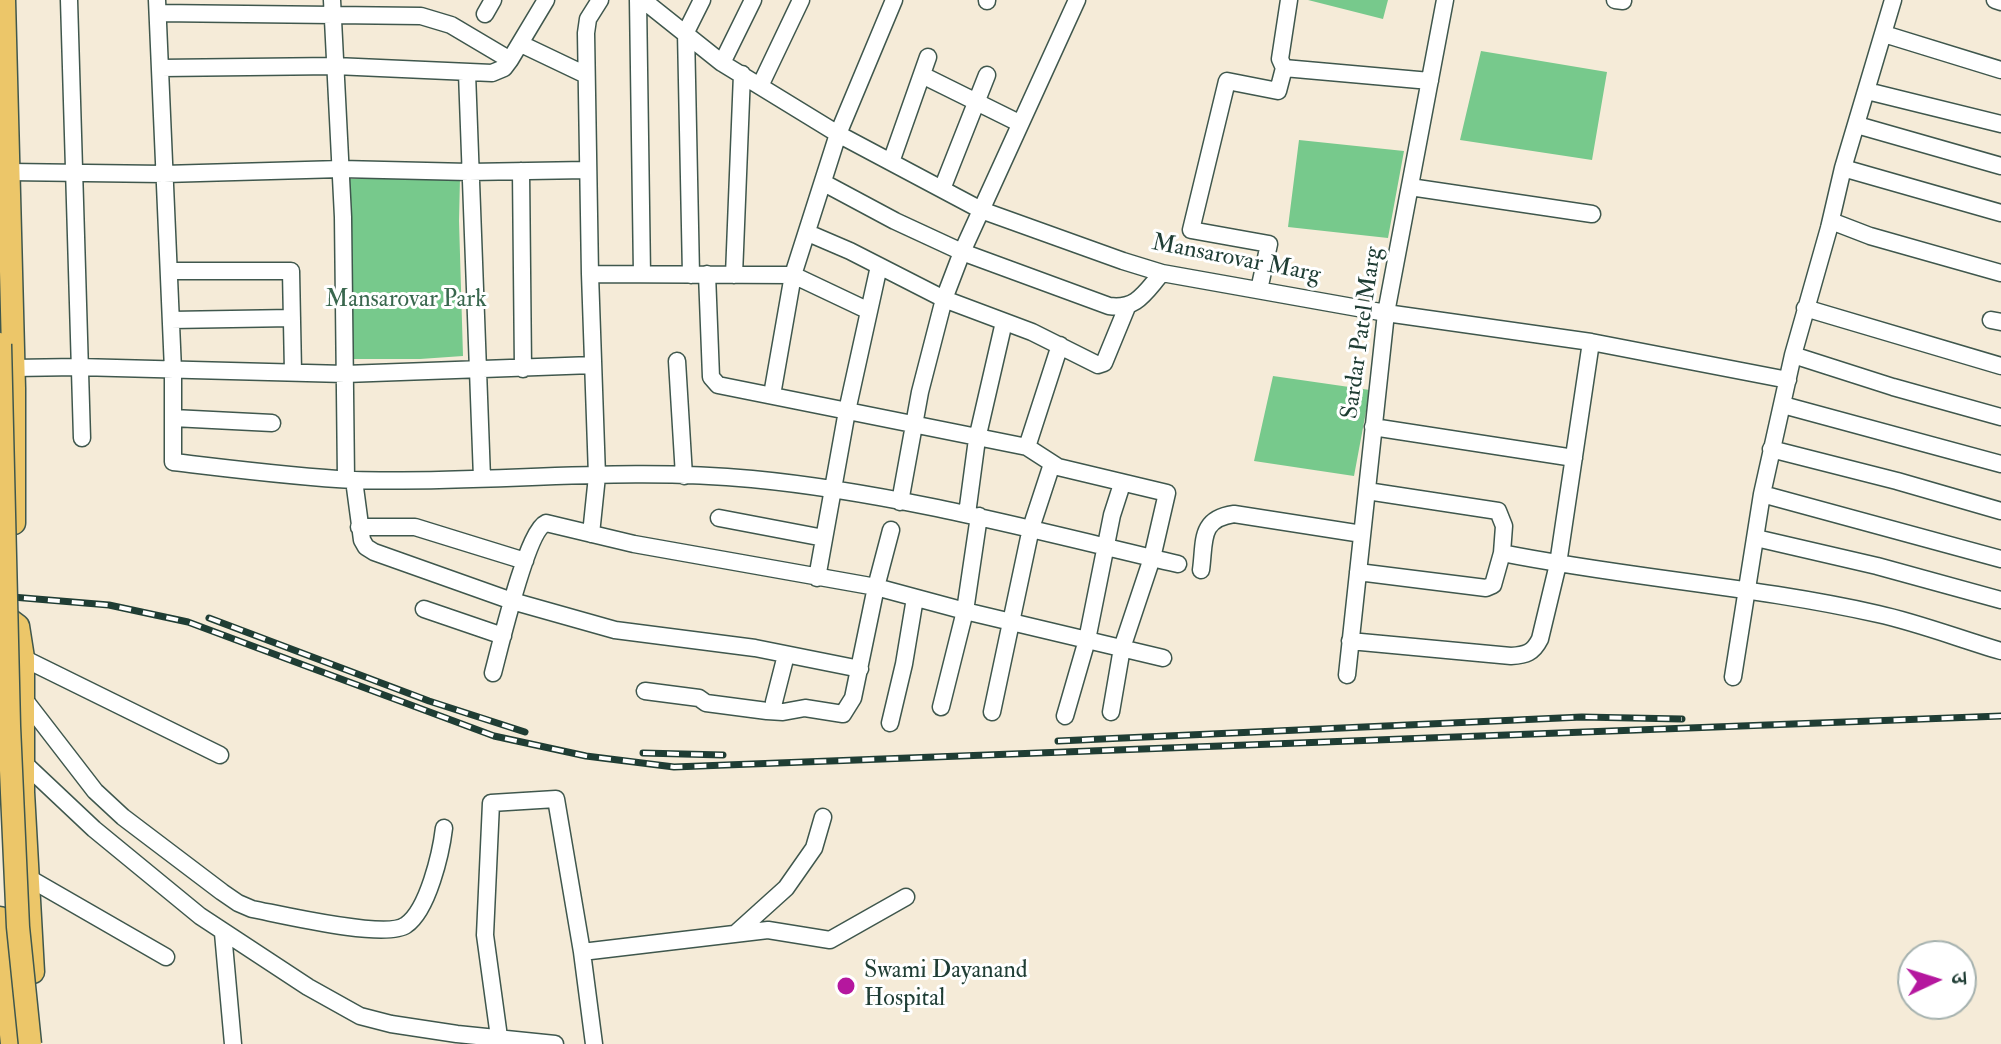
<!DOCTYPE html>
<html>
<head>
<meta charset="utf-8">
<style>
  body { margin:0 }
  #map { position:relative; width:2001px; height:1044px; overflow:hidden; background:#f5ebd8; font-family:"IM FELL Double Pica","Noto Serif Devanagari",serif }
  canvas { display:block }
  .north { position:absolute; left:1897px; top:940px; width:80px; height:80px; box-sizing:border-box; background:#fff; border:2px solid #a5b1ae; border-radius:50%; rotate:86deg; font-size:22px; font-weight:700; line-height:32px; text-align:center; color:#1f3d34 }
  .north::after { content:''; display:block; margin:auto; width:28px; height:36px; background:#b5179e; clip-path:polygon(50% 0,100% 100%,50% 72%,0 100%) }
</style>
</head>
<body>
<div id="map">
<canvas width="2001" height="1044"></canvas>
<div class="north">उ</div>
</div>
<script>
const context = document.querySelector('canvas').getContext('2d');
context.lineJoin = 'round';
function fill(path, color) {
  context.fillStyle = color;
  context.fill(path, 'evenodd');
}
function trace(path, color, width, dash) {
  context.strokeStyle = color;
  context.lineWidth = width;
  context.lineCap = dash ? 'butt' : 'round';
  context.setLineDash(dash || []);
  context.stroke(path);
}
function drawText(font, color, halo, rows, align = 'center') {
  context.font = font + ' "IM FELL Double Pica",serif';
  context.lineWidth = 6;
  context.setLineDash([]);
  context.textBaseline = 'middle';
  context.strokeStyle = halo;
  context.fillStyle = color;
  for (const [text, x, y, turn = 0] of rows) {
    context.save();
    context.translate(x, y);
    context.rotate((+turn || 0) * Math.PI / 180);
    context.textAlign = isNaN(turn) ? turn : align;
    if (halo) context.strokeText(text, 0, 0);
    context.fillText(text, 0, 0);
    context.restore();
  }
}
const green = new Path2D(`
  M1308,0H1388L1383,19Z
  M1481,51L1607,72L1592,160L1460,140Z
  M1299,140L1404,151L1388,238L1288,227Z
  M460,178L459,221L463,356L420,359H349L345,179Z
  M1273,376L1370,390L1354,476L1254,461Z`);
const minor = new Path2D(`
  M69,0L82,438
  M157,0L173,370V462C233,469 294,477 354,480C486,484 620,466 752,479C897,493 1037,531 1178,564
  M332,0L343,217L346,479
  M638,0L642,274
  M643,0L722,63L838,134L981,210L1123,261L1162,273L1386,313L1591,342L1788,380
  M1615,0L1623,1
  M1995,0L2001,2
  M987,1V0
  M158,13L421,16L451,25L510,60
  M485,14L493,0
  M1884,34L2001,70
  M521,44L586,75
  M722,63L753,0
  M161,68L335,66L492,73L504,68L510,60L546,0
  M1284,68L1430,81
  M467,73L482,478
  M922,75L1019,123
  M760,86L801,0
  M1867,91L2001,124
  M1857,125L2001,166
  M891,162L928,57
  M1843,168L2001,213
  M521,171L523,369
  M9,172L164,174L341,169L469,172L587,170
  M824,183L895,221L962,252L1109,306C1137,310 1145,292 1162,273
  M1410,187L1592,214
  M942,189L987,75
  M1831,221L1870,236L2001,273
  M808,233L850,251L944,299L1032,332L1098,365L1104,363L1127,307
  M169,271H291L293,372
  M590,274L793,275L869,311
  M707,274L711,377L718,385L1027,447L1058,467L1167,493L1152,558L1122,648L1111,712
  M691,275L686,32L702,0
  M734,275L742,74
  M1259,290L1269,244L1191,230L1227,81L1278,91L1284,68L1280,59L1289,0
  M1805,308L2001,366
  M171,320L292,318
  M1991,320L2001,322
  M1793,355L1893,387L2001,417
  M677,361L684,476
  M13,368L78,367L345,374L593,365
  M772,395L793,275L838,134L894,0
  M1783,405L2001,464
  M173,418L272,423
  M1373,427L1574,458
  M1027,447L1060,345
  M1771,449L1897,481L2001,511
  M354,480L362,540L366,547L374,552L512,601L615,630L755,648L860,669
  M1367,491L1498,511L1504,526L1502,553
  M1762,494L2001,559
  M900,502L920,392L944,299L962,252L1077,0
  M967,514L977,439L1004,322
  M719,518L824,538
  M359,527H415L525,561
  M591,534L597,476L590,274L586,33L588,19L600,0
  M1756,538L1877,566L2001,600
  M1201,570C1205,541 1199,519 1234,514L1362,534
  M1358,572L1486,588L1493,585L1502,553C1626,578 1754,586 1878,614C1919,623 1960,639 2001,651
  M817,578L847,411L879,266
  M424,609L503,636
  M1350,641L1511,656C1526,655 1533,653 1540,639L1558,564L1591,342
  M23,658L220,755
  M493,673C500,647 527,531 546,523L634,544L876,587L965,611L1163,658
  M1347,675L1386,313L1445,0
  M1733,677L1762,494L1793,355L1829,228L1843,168L1893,0
  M645,691L699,698L706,703L767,711L783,712L805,708L843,714L853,698L876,587L891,530
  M24,699L95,791L123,817L222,892L238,903L252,909C279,914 386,940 406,925C428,910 441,853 444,828
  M774,702L786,655
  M941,707L965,611L979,516
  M992,712L1031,528L1052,464
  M1065,716L1087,640L1112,515L1122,484
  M890,723L904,664L915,598
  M25,764L94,829L200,916L308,987L360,1016L391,1024L457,1034L555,1044
  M27,877L166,957
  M223,933L233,1044
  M735,934L786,888L814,848L823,817
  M499,1037L485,935L491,803L556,799L582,952
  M594,1044L582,952L768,930L830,940L906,897`);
const major = new Path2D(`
  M4,0L14,388V523
  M0,620H10L18,626L23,658V792L33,972`);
const highway = new Path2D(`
  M0,919L13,1044`);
const rail = new Path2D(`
  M0,596L109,605L188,622L494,736L586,756L674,767L2001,716
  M209,618L429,701L525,732
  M1058,741L1582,717L1682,719
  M643,753L723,755`);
const majorBridge = new Path2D(`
  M0,344L9,726L18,927L30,1044`);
const markers = [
  [846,986,10,"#b5179e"]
];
const streetNames = [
  ["Mansarovar Marg",1236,260,11],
  ["Sardar Patel Marg",1363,333,-82]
];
const parkNames = [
  ["Mansarovar Park",406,301]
];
const poiNames = [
  ["Swami Dayanand",864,972],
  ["Hospital",864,1000]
];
fill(green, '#77c98c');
trace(minor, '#3f574d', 19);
trace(major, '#3f574d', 25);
trace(highway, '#3f574d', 27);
trace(minor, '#fff', 16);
trace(major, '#ecc669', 22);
trace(highway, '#ecc669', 24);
trace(rail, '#1f3d34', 7);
trace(rail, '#fff', 4, [12]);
trace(majorBridge, '#3f574d', 25, []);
trace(majorBridge, '#ecc669', 22);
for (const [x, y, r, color] of markers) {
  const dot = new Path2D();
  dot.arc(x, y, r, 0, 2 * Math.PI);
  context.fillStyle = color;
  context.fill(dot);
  trace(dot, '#fff', 3);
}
drawText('24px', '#1f3d34', '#fff', streetNames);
drawText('24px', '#39674e', '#fff', parkNames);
drawText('24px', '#1f3d34', '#fff', poiNames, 'left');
</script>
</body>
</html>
